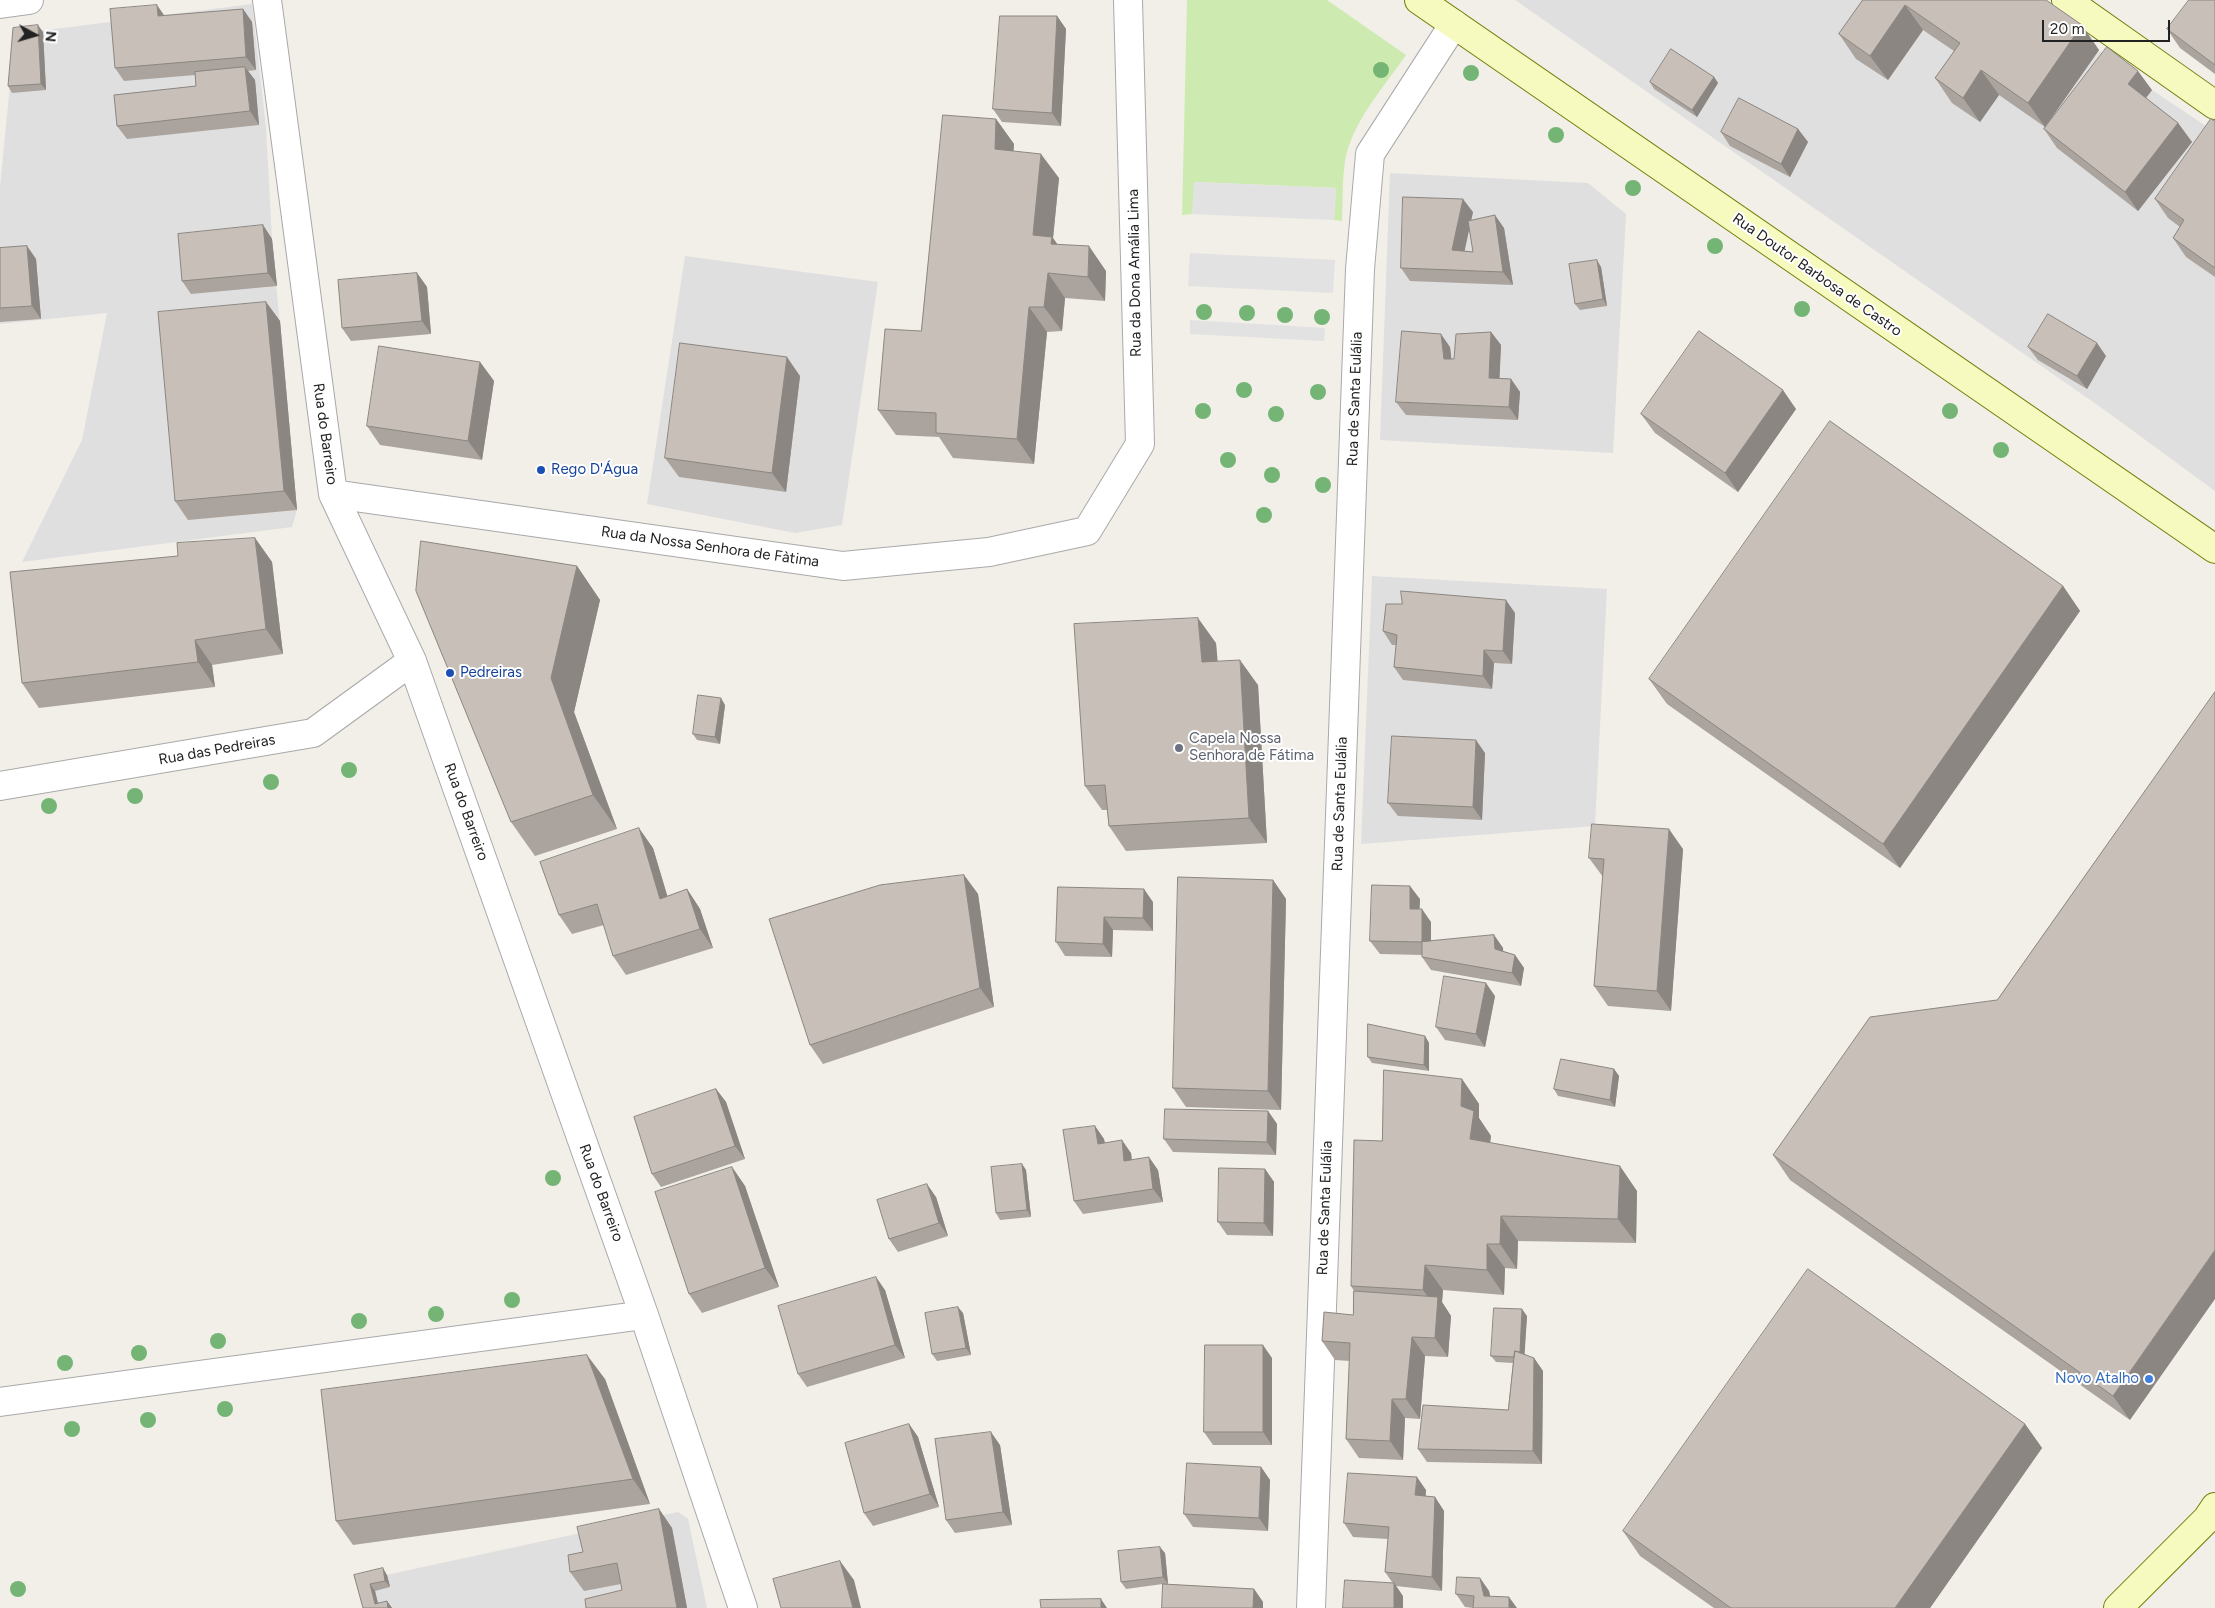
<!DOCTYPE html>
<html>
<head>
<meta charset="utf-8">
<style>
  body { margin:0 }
  #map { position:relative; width:2215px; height:1608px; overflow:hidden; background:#f2efe9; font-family:Figtree,sans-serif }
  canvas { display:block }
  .north { position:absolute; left:10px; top:10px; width:50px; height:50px; -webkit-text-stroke:4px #fff; paint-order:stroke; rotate:96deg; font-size:14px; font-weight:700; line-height:20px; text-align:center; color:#222 }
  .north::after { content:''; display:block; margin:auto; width:18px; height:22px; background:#222; clip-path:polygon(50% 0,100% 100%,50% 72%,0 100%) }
  .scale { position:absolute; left:2042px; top:20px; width:128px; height:22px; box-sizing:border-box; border:2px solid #222; border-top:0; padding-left:6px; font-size:15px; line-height:18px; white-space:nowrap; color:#222; -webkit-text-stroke:4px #fff; paint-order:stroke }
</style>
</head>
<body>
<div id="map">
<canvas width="2215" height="1608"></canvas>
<div class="north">N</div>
<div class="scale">20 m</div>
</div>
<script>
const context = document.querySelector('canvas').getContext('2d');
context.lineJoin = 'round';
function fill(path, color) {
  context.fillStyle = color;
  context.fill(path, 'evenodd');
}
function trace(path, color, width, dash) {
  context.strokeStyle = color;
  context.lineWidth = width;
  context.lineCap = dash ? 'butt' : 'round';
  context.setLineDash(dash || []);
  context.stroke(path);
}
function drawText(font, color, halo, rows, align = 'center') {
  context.font = font + ' Figtree,sans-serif';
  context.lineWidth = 4;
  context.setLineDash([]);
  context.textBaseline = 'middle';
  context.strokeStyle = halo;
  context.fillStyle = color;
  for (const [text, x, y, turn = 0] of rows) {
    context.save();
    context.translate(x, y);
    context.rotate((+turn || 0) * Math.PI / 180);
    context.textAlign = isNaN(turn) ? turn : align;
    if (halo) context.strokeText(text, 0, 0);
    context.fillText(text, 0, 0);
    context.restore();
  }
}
const residential = new Path2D(`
  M1515,0H2029L2152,90L2215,132V491L2106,411Z
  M252,4L266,128L272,239L297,510L292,527L22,562L82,440L107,313L0,324V186L15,34Z
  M1390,173L1588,183L1626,214L1613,453L1380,440Z
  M685,256L878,282L842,525L795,533L647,504Z
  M1372,576L1607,589L1595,826L1361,844Z
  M678,1512L688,1519L707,1608H366L358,1581Z`);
const grass = new Path2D(`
  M1187,0H1327L1406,55C1384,87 1351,123 1345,162C1342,181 1343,201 1342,221L1334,220L1336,188L1195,182L1192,214L1182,215Z`);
const parking = new Path2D(`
  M1194,182L1336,188L1334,220L1192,214Z
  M1190,253L1335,260L1333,293L1188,286Z
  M1190,320L1325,328L1324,341L1190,334Z`);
const street = new Path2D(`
  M267,0L333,494L412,661L644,1315L743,1608
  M0,4L29,0
  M333,494L843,566L989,552L1087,531L1140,444L1128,0
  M0,786L313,733L412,661
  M0,1402L644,1315
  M1311,1608L1360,269L1370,154L1454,24`);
const secondary = new Path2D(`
  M1419,0L2215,549
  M2066,0L2215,105
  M2118,1608L2207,1519L2215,1507`);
const trees = [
  [1381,70],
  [1471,73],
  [1556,135],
  [1633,188],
  [1715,246],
  [1802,309],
  [1204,312],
  [1247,313],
  [1285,315],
  [1322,317],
  [1244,390],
  [1318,392],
  [1203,411],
  [1950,411],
  [1276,414],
  [2001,450],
  [1228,460],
  [1272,475],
  [1323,485],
  [1264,515],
  [349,770],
  [271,782],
  [135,796],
  [49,806],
  [553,1178],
  [512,1300],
  [436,1314],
  [359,1321],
  [218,1341],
  [139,1353],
  [65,1363],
  [225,1409],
  [148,1420],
  [72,1429],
  [18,1589]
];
const wall = new Path2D(`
  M1863,0H2046L2099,50L2046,126L2152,90L2146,98L2178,123L2192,142L2138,211L2057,148L2044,129L2045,127L1999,95L1980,122L1952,103L1935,78L1954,51L1923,30L1888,80L1856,59L1839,34Z
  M2215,0V74L2180,48L2167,29Z
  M243,9L252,22L256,70L248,71L255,80L259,125L127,139L117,126L196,86L195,75L124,81L115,68L164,16Z
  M1057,16L1066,29L1061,126L1002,122L993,109Z
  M43,32L46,90L12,93L8,86Z
  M1714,77L1718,83L1697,117L1654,89L1650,82Z
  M996,119L1014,144L1013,151L1059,178L1053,238L1057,244L1106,271L1105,301L1065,298L1062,331L1047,332L1034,464L953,458L939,437L896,435L878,410L921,331Z
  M2215,121V277L2186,257L2173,238L2180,227L2168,218L2155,199Z
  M1798,129L1808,142L1790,177L1730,146L1721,132Z
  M1473,212L1471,220L1504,228L1513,285L1410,281L1401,268ZM1469,227L1473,252L1464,251Z
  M263,225L272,239L277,286L191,294L182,281Z
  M27,246L36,259L41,319L0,322V248Z
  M1601,267L1607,306L1580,310L1575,304Z
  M417,273L427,287L431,334L351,341L342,328Z
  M266,302L280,321L297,510L188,520L175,501Z
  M1491,332L1501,345L1499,378L1511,379L1520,392L1518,420L1406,415L1396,402L1450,347L1451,359H1454Z
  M2028,347L2106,356L2087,389L2038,360Z
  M480,362L494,381L482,460L380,445L367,426Z
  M800,376L786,492L679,477L665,458Z
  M1796,409L1738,492L1655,433L1641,414Z
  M255,538L272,562L283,654L212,665L215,687L39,708L22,683L178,556Z
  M577,566L600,600L574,712L617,829L535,856L511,822Z
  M2063,586L2080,611L1900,868L1667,704L1649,679Z
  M1515,613L1512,664L1494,663L1492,689L1403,680L1394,667L1396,645H1392L1383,631Z
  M1216,643L1217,661L1258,685L1267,843L1126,851L1109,826L1107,810H1102L1085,786Z
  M725,705L720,744L697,740L693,734Z
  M1485,753L1482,820L1398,816L1388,803Z
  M653,848L667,896L687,889L700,909L713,948L626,975L613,956L604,925L572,934L559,915Z
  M1683,849L1671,1011L1608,1006L1594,986L1603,877L1589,858Z
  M964,875L978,894L994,1007L823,1064L810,1045Z
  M1273,880L1286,899L1281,1110L1186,1107L1173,1088Z
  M1058,887L1153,902V931L1113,930L1112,957L1065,956L1056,942Z
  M1420,899L1419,909L1431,922V941L1494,935L1503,948V951L1515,955L1524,968L1521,986L1431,970L1422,957V955L1380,954L1370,941Z
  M1495,996L1485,1047L1445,1040L1436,1027Z
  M1997,1000L2130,1420L1790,1180L1773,1155Z
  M1425,1036L1429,1043V1071L1372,1063L1368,1057Z
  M1614,1069L1619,1076L1615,1107L1558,1096L1554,1089Z
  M1462,1079L1479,1104V1118L1491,1136L1490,1143L1637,1191L1636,1243L1518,1241L1517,1269L1505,1268L1504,1295L1443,1290L1442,1302L1451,1316L1448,1357L1425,1356L1420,1419L1405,1418L1403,1460L1359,1458L1346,1439L1350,1361L1335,1360L1322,1341L1353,1315L1354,1291L1351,1286L1382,1141Z
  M716,1089L726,1102L745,1159L661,1187L652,1174Z
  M1268,1111L1277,1124L1276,1155L1173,1152L1164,1139Z
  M1095,1126L1104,1139L1105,1143L1131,1153L1132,1160L1158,1170L1163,1202L1083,1214L1074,1201Z
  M1022,1164L1026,1170L1031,1217L1000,1220L996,1213Z
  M732,1167L745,1186L779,1287L702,1313L689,1294Z
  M1265,1169L1274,1182L1273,1236L1227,1235L1218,1222Z
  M936,1197L948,1236L898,1252L889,1239Z
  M885,1290L905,1358L807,1387L798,1374Z
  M963,1313L971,1355L937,1361L932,1354Z
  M1527,1316L1524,1354L1534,1358L1543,1371L1542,1464L1427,1462L1418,1449L1508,1410L1513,1363L1496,1362L1491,1356Z
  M1272,1358V1445H1213L1204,1432Z
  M605,1379L650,1504L353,1545L336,1521Z
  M909,1424L918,1437L939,1507L873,1526L864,1513Z
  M2025,1424L2042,1448L1930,1608H1714L1640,1556L1623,1531Z
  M1000,1445L1012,1525L955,1533L946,1520Z
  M1261,1467L1270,1480L1268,1531L1193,1527L1184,1514Z
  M1426,1490L1425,1496L1435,1497L1444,1511L1442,1591L1396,1586L1403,1596L1392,1582L1385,1572L1388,1539L1353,1537L1344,1523Z
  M659,1509L672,1528L687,1608H586L622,1590L621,1584L584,1591L570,1572L583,1552Z
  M1165,1553L1168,1584H1164L1254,1589L1263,1602V1608H1162L1163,1584L1126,1589L1121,1582Z
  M354,1575H387L390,1587L375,1591L378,1603L387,1601L392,1608H363Z
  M1480,1578L1489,1591L1490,1597L1473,1608L1465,1607L1456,1594Z`);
const shadedWall = new Path2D(`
  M157,5L166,18L158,16Z
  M1905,5L1923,30L1888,80L1870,56Z
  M243,9L252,22L256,70L246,57Z
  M1057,16L1066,29L1061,126L1052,113Z
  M38,25L43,32L46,90L41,84Z
  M2082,25L2099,50L2045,127L2028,103Z
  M245,67L255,80L259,125L250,111Z
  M1981,70L1999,95L1980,122L1963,98Z
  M2138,71L2152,90L2142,103L2128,84Z
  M1714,77L1718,83L1697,117L1692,110Z
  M996,119L1014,144L1012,174L995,149Z
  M2178,123L2192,142L2138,211L2125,192Z
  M1798,129L1808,142L1790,177L1781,164Z
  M1041,154L1059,178L1053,238L1069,261L1033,235Z
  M1463,199L1473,212L1462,263L1452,250Z
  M1495,215L1504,228L1513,285L1503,272Z
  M263,225L272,239L277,286L268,273Z
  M27,246L36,259L41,319L32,306Z
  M1089,246L1106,271L1105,301L1088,277Z
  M1597,260L1601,267L1607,306L1603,299Z
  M417,273L427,287L431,334L422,321Z
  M1048,273L1065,298L1062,331L1044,307Z
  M266,302L280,321L297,510L284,491Z
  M1029,307L1047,332L1034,464L1017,439Z
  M1491,332L1501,345L1499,391L1489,378Z
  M1441,334L1450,347L1453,372L1444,359Z
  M2097,343L2106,356L2087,389L2077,376Z
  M787,357L800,376L786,492L772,473Z
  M480,362L494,381L482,460L468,441Z
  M1511,379L1520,392L1518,420L1509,407Z
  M1783,390L1796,409L1738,492L1725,473Z
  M255,538L272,562L283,654L266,629Z
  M577,566L600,600L574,712L617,829L593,795L551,678Z
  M2063,586L2080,611L1900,868L1883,844Z
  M1506,600L1515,613L1512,664L1503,651Z
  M1198,618L1216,643L1220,687L1202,662Z
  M195,640L212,665L215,687L198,662Z
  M1484,650L1494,663L1492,689L1483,676Z
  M1240,660L1258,685L1267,843L1249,818Z
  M721,698L725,705L720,744L715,737Z
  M1476,740L1485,753L1482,820L1473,807Z
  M639,828L653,848L674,918L660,899Z
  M1669,829L1683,849L1671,1011L1657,991Z
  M964,875L978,894L994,1007L980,988Z
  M1273,880L1286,899L1281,1110L1268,1091Z
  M1410,886L1420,899L1419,922L1410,909Z
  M687,889L700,909L713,948L700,929Z
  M1144,889L1153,902V931L1143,918Z
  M1422,909L1431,922V955L1422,942Z
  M1104,917L1113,930L1112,957L1103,944Z
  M1494,935L1503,948L1504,962L1495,949Z
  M1515,955L1524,968L1521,986L1512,973Z
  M1486,983L1495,996L1485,1047L1476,1034Z
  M1425,1036L1429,1043V1071L1424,1065Z
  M1614,1069L1619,1076L1615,1107L1610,1100Z
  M1462,1079L1479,1104V1118L1491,1136L1487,1164L1470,1139L1461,1106Z
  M716,1089L726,1102L745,1159L735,1146Z
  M1268,1111L1277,1124L1276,1155L1267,1142Z
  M1095,1126L1104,1139L1107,1157L1098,1144Z
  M1122,1140L1131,1153L1133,1174L1124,1161Z
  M1149,1157L1158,1170L1163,1202L1153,1189Z
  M1022,1164L1026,1170L1031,1217L1027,1210Z
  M1620,1166L1637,1191L1636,1243L1618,1219Z
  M732,1167L745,1186L779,1287L765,1268Z
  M1265,1169L1274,1182L1273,1236L1264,1223Z
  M927,1184L936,1197L948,1236L939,1223Z
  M1501,1216L1518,1241L1517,1269L1500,1244Z
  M1487,1244L1505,1268L1504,1295L1487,1270Z
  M2215,1250V1299L2130,1420L2113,1396Z
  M1425,1265L1443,1290L1442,1302L1451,1316L1448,1357L1435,1338L1437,1310L1423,1290Z
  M876,1277L885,1290L905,1358L895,1345Z
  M958,1307L963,1313L971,1355L966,1348Z
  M1522,1309L1527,1316L1524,1364L1519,1357Z
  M1412,1337L1425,1356L1420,1419L1406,1399Z
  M1263,1345L1272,1358V1445L1263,1432Z
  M587,1355L605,1379L650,1504L633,1479Z
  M1534,1358L1543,1371L1542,1464L1533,1451Z
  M1392,1399L1405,1418L1403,1460L1390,1441Z
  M909,1424L918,1437L939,1507L930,1494Z
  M2025,1424L2042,1448L1930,1608H1895Z
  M991,1432L1000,1445L1012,1525L1003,1512Z
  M1261,1467L1270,1480L1268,1531L1259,1518Z
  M1417,1477L1426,1490L1425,1508L1415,1495Z
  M1435,1497L1444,1511L1442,1591L1432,1577Z
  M659,1509L672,1528L687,1608H677Z
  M1160,1547L1165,1553L1168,1584L1163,1577Z
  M840,1561L854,1580L861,1608H853Z
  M383,1568L387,1575L390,1587L385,1581Z
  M1480,1578L1489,1591L1493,1608L1484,1596Z
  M1394,1583L1403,1596V1608H1394Z
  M370,1584L375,1591L379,1608L375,1604Z
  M1254,1589L1263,1602V1608H1253Z
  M1509,1597L1517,1608H1509Z
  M1101,1599L1107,1608H1101Z
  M387,1601L392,1608H388Z`);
const building = new Path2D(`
  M1863,0H2046L2082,25L2028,103L1981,70L1963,98L1935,78L1960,43L1905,5L1870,56L1839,34Z
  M2189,0H2215V65L2167,29Z
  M157,5L158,16L243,9L246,57L115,68L110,9Z
  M1000,16H1057L1052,113L993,109Z
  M38,25L41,84L8,86L13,28Z
  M2107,47L2138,71L2128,84L2178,123L2125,192L2044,129Z
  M1671,49L1714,77L1692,110L1650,82Z
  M245,67L250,111L117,126L114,95L196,86L195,72Z
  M1739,98L1798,129L1781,164L1721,132Z
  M943,115L996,119L995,149L1041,154L1033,235L1052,237L1051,244L1089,246L1088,277L1048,273L1044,307H1029L1017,439L936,433V413L878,410L885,329L921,331Z
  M2211,119L2215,121V268L2173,238L2184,220L2155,199Z
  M1403,197L1463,199L1452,250L1473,252L1468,221L1495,215L1503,272L1401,268Z
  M263,225L268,273L182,281L178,234Z
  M27,246L32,306L0,308V248Z
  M1597,260L1603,299L1575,304L1569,264Z
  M417,273L422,321L342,328L338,280Z
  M266,302L284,491L175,501L158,312Z
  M2048,314L2097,343L2077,376L2028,347Z
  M1402,331L1441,334L1444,359H1454L1456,334L1491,332L1489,378L1511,379L1509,407L1396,402Z
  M1699,331L1783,390L1725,473L1641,414Z
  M680,343L787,357L772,473L665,458Z
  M379,346L480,362L468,441L367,426Z
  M1830,421L2063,586L1883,844L1649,679Z
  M255,538L266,629L195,640L198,662L22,683L10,572L178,556L177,543Z
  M421,541L577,566L551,678L593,795L511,822L416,591Z
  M1401,591L1506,600L1503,651L1484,650L1483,676L1394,667L1397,635L1383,631L1386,604H1402Z
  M1198,618L1202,662L1240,660L1249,818L1109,826L1105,785L1085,786L1074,624Z
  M2215,692V1250L2113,1396L1773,1155L1870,1017L1997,1000Z
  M698,695L721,698L715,737L693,734Z
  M1392,736L1476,740L1473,807L1388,803Z
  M1592,824L1669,829L1657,991L1594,986L1604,859L1589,858Z
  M639,828L660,899L687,889L700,929L613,956L597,904L559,915L540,862Z
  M964,875L980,988L810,1045L769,919L880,885Z
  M1178,877L1273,880L1268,1091L1173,1088Z
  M1372,885L1410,886V909H1422V942L1370,941Z
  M1058,887L1144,889L1143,918L1104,917L1103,944L1056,942Z
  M1494,935L1495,949L1515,955L1512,973L1422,957V942Z
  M1444,976L1486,983L1476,1034L1436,1027Z
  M1368,1024L1425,1036L1424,1065L1368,1057Z
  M1561,1059L1614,1069L1610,1100L1554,1089Z
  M1384,1070L1462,1079L1461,1106L1474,1111L1470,1139L1620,1166L1618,1219L1501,1216L1500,1244H1487V1270L1425,1265L1423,1290L1351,1286L1354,1140L1382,1141Z
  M716,1089L735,1146L652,1174L634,1117Z
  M1165,1109L1268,1111L1267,1142L1164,1139Z
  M1095,1126L1098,1144L1122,1140L1124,1161L1149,1157L1153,1189L1074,1201L1063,1130Z
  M1022,1164L1027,1210L996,1213L991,1167Z
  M732,1167L765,1268L689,1294L655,1192Z
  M1219,1168L1265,1169L1264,1223L1218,1222Z
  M927,1184L939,1223L889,1239L877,1200Z
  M1808,1269L2025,1424L1895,1608H1731L1623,1531Z
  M876,1277L895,1345L798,1374L778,1306Z
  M1354,1291L1438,1297L1435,1338L1412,1337L1406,1399H1392L1390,1441L1346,1439L1350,1343L1322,1341L1324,1312L1353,1315Z
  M958,1307L966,1348L932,1354L925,1313Z
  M1494,1308L1522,1309L1520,1352L1515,1351L1514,1357L1491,1356Z
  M1205,1345H1263V1432H1204Z
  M1515,1351L1534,1358L1533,1451L1418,1449L1423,1405L1508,1410Z
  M587,1355L633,1479L336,1521L321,1390Z
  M909,1424L930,1494L864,1513L845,1443Z
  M991,1432L1003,1512L946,1520L935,1439Z
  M1187,1463L1261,1467L1259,1518L1184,1514Z
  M1348,1473L1417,1477L1415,1495L1435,1497L1432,1577L1385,1572L1389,1527L1344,1523Z
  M659,1509L677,1608H586L585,1599L622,1590L617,1563L570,1572L568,1555L583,1552L577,1527Z
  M1160,1547L1163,1577L1121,1582L1118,1551Z
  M840,1561L853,1608H781L773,1579Z
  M383,1568L385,1581L370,1584L375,1604L387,1601L388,1608H363L354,1575Z
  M1457,1577L1480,1578L1484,1596L1509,1597V1608H1473L1474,1596L1456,1594Z
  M1345,1580L1394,1583V1608H1343Z
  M1163,1584L1254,1589L1253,1608H1162Z
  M1101,1599V1608H1041L1040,1600Z`);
const markers = [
  [541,470,5,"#1a4fb4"],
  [450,673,5,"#1a4fb4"],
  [1179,748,5,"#6b7280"],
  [2149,1379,5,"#3f7fe0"]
];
const streetNames = [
  ["Rua da Dona Amália Lima",1135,273,-91],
  ["Rua Doutor Barbosa de Castro",1817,275,35],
  ["Rua de Santa Eulália",1355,399,-88],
  ["Rua do Barreiro",325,434,82],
  ["Rua da Nossa Senhora de Fàtima",710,547,8],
  ["Rua das Pedreiras",217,750,-10],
  ["Rua de Santa Eulália",1340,804,-88],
  ["Rua do Barreiro",466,812,70],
  ["Rua do Barreiro",601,1193,70],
  ["Rua de Santa Eulália",1325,1208,-88]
];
const transitNames = [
  ["Rego D'Água",551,470],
  ["Pedreiras",460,673]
];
const worshipNames = [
  ["Capela Nossa",1189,739],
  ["Senhora de Fátima",1189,756]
];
const shopNames = [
  ["Novo Atalho",2139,1379]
];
fill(residential, '#e0dfdf');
fill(grass, '#cdebb0');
fill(parking, '#e2e2e2');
trace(street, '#a9a9a9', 30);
trace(secondary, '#707d05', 30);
trace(street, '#fff', 28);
trace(secondary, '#f7fabf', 28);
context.fillStyle = '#74b475';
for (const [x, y] of trees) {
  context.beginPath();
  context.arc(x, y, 8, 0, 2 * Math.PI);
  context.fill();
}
fill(wall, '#aba49e');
fill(shadedWall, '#8b8681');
fill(building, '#c7bfb8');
trace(building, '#8b8681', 1);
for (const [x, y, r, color] of markers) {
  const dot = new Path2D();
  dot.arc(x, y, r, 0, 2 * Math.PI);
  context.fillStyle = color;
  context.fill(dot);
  trace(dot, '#fff', 2);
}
drawText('15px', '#222', '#fff', streetNames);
drawText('15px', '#164399', '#fff', transitNames, 'left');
drawText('15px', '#5b616d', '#fff', worshipNames, 'left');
drawText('15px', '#366cbe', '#fff', shopNames, 'right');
</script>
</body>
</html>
